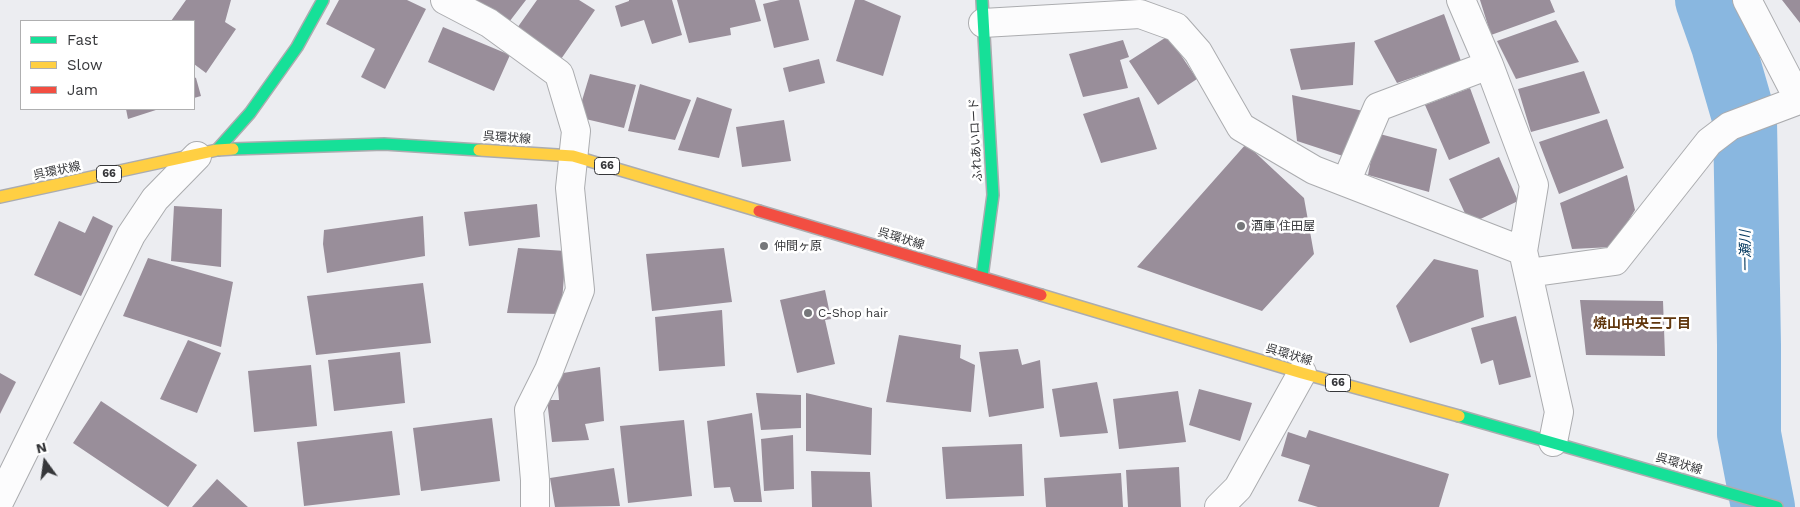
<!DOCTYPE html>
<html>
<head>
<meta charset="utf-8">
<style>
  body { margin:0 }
  #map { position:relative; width:1800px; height:507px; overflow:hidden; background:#ecedf1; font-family:"Work Sans",sans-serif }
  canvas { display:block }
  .legend { position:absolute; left:20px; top:20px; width:175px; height:90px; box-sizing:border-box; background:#fff; border:1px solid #afafb0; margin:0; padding:6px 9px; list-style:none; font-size:15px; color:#36373a }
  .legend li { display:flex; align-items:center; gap:10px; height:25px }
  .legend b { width:25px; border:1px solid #afafb0 }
  .north { position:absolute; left:20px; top:437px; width:50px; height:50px; -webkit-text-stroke:4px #fff; paint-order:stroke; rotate:346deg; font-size:14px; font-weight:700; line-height:20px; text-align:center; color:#36373a }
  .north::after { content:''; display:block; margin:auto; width:18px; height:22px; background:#36373a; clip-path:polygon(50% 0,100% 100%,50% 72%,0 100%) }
</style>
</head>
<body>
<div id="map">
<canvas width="1800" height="507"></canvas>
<ul class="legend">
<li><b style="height:6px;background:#16e098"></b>Fast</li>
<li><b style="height:6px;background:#ffcf43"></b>Slow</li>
<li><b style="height:6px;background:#f24e42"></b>Jam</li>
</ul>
<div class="north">N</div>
</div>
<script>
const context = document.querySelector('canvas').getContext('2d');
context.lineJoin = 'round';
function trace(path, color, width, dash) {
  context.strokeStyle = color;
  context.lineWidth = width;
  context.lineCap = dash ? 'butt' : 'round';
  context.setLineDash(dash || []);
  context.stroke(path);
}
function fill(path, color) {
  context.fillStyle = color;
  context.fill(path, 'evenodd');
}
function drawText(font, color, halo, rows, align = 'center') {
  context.font = font + ' "Work Sans","Noto Sans JP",sans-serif';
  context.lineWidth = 5;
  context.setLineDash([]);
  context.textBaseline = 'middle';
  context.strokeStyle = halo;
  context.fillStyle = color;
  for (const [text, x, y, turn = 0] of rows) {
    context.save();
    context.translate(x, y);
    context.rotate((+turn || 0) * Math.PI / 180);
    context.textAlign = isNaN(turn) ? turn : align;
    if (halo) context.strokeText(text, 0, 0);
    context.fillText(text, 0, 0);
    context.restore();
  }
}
const river = new Path2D(`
  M1707,0L1723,45L1745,121L1749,345V434L1763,507`);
const building = new Path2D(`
  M186,0H231L225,22L236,29L206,73L194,64V21H171Z
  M339,0H407L426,9L385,89L361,77L375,49L326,24Z
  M470,0H526L506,26Z
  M537,0H579L595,10L559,62L515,31Z
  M629,0H672L682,35L652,44L644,20L621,27L615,6L629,1Z
  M677,0H755L761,21L730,28L731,35L689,43Z
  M780,0H799L809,40L774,48L763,4Z
  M855,0H864L901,16L883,76L836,61Z
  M1480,0H1550L1555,12L1491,35Z
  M1782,0H1800V23Z
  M1444,14L1461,61L1397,83L1374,41Z
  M1556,20L1579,62L1516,79L1497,41Z
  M443,27L510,55L494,91L428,62Z
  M1168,36L1197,79L1158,105L1129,61Z
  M1123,40L1129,57L1120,60L1128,88L1083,97L1069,54Z
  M1355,42L1353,85L1301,90L1290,49Z
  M819,59L825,83L789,92L783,68Z
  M1584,71L1600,113L1531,132L1518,89Z
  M590,74L636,85L624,128L577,117Z
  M194,77L196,78L201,96L194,98Z
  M640,84L691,100L675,140L628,131Z
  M1470,88L1490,143L1449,160L1425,105Z
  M1292,95L1363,111L1349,158L1297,141Z
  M697,97L732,109L719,158L678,150Z
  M1139,97L1157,149L1101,163L1083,114Z
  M126,109H159L128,119Z
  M1607,119L1624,168L1559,194L1539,142Z
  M784,120L791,161L742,167L736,127Z
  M1376,133L1437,149L1429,192L1368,175Z
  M1246,144L1304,198L1314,254L1262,311L1137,267Z
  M1499,157L1518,201L1470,224L1449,179Z
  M1627,175L1635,210L1612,247L1572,249L1560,203Z
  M537,204L540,237L469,246L464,212Z
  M174,206L222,209L221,267L171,261Z
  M93,216L113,226L81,296L34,275L59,221L85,233Z
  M423,216L425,256L327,273L323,244L324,230Z
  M518,248L566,251L561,314L507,313Z
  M724,248L732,302L652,311L646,254Z
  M148,258L233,282L221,347L123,316Z
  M1434,259L1478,270L1484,317L1410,343L1396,306Z
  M423,283L431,343L316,355L307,296Z
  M825,290L831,319L825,320L835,364L797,373L780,300Z
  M1580,300L1663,301L1665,356L1586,355Z
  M722,310L725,366L659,371L655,317Z
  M1516,316L1531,377L1499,385L1493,360L1481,364L1471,328Z
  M899,335L961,345L960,358L975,365L971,412L886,402Z
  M188,340L221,353L197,413L160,399Z
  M1018,349L1022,365L1040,360L1044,408L989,417L979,352Z
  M400,352L405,403L334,411L328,360Z
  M311,365L317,426L254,432L248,371Z
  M600,367L604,421L585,424L589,440L552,442L547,400H559L557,374Z
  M0,373L16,382L0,414Z
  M1097,382L1108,433L1060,437L1052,389Z
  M1199,389L1252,403L1240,441L1189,425Z
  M1178,391L1186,442L1119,449L1113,399Z
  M756,393L801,395V428L761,430Z
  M806,393L872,408L871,455L806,451Z
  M101,401L197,465L168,507L73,443Z
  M752,413L762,502H734L730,487L714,488L707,421Z
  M492,418L500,481L421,491L413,428Z
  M684,420L692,496L628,503L620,426Z
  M1309,430L1449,474L1439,507H1318L1298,501L1310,465L1281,456L1288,432L1306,438Z
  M392,431L400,495L304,506L297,442Z
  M793,435L794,489L764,491L761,439Z
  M1022,444L1024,496L946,499L942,447Z
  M1179,467L1181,507H1128L1126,470Z
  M614,468L620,506L555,507L550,478Z
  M811,471L870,472L872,507H812Z
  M1121,473L1123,507H1046L1044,478Z
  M217,479L248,507H192Z`);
const street = new Path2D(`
  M445,0L489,23L559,74L576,131L570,188L580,290L549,370L529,410L535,480V507
  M1461,0L1489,65L1534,185L1523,251
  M983,23L1140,14L1176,27L1198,52L1241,127L1314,170L1523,251L1559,412L1553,442
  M1346,182L1378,107L1489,65
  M1528,273L1615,261L1709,142L1730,126L1799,100L1747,0
  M0,500L131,235L155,199L197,156
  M1219,507L1238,488L1302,373`);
const fast = new Path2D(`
  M982,0L993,195L982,277
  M233,149L384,144L479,150
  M217,150L250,113L297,47L323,0
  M1459,416L1777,507`);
const slow = new Path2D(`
  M479,150L573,156L759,211
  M0,197L217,150L233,149
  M1041,295L1302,373L1459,416`);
const jam = new Path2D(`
  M759,211L1041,295`);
const markers = [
  [1241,226,5,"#76777a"],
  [764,246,5,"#76777a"],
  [808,313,5,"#76777a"]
];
const shields = [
  [607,166,25],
  [109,174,25],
  [1338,383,25]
];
const shieldNames = [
  ["66",607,166],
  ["66",109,174],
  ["66",1338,383]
];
const streetNames = [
  ["呉環状線",507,138,4],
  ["ふれあいロード",976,140,-93],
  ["呉環状線",57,171,-12],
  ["呉環状線",901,239,17],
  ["呉環状線",1289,355,16],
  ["呉環状線",1679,464,16]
];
const poiNames = [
  ["酒庫 住田屋",1251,226],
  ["仲間ヶ原",774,246],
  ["C-Shop hair",818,313]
];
const waterNames = [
  ["一瀬川",1746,251,-91]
];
const neighbourhoodNames = [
  ["焼山中央三丁目",1642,324]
];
trace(river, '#89b7e0', 64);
fill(building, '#998e9a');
trace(street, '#abacaf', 30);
trace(fast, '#abacaf', 14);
trace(slow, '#abacaf', 14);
trace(jam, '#abacaf', 14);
trace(street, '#fcfcfd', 28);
trace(fast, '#16e098', 11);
trace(slow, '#ffcf43', 11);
trace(jam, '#f24e42', 11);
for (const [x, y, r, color] of markers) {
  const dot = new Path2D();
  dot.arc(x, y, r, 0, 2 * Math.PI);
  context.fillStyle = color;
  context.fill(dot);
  trace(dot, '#fff', 2);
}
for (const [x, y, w] of shields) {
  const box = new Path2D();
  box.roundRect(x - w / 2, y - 8.5, w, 17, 4);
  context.fillStyle = '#fff';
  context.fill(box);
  trace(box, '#36373a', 1);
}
drawText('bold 11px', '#36373a', null, shieldNames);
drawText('12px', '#36373a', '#fff', streetNames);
drawText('12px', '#36373a', '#fff', poiNames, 'left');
drawText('italic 14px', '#083c61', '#fff', waterNames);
drawText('bold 14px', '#60360d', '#fff', neighbourhoodNames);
</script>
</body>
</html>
